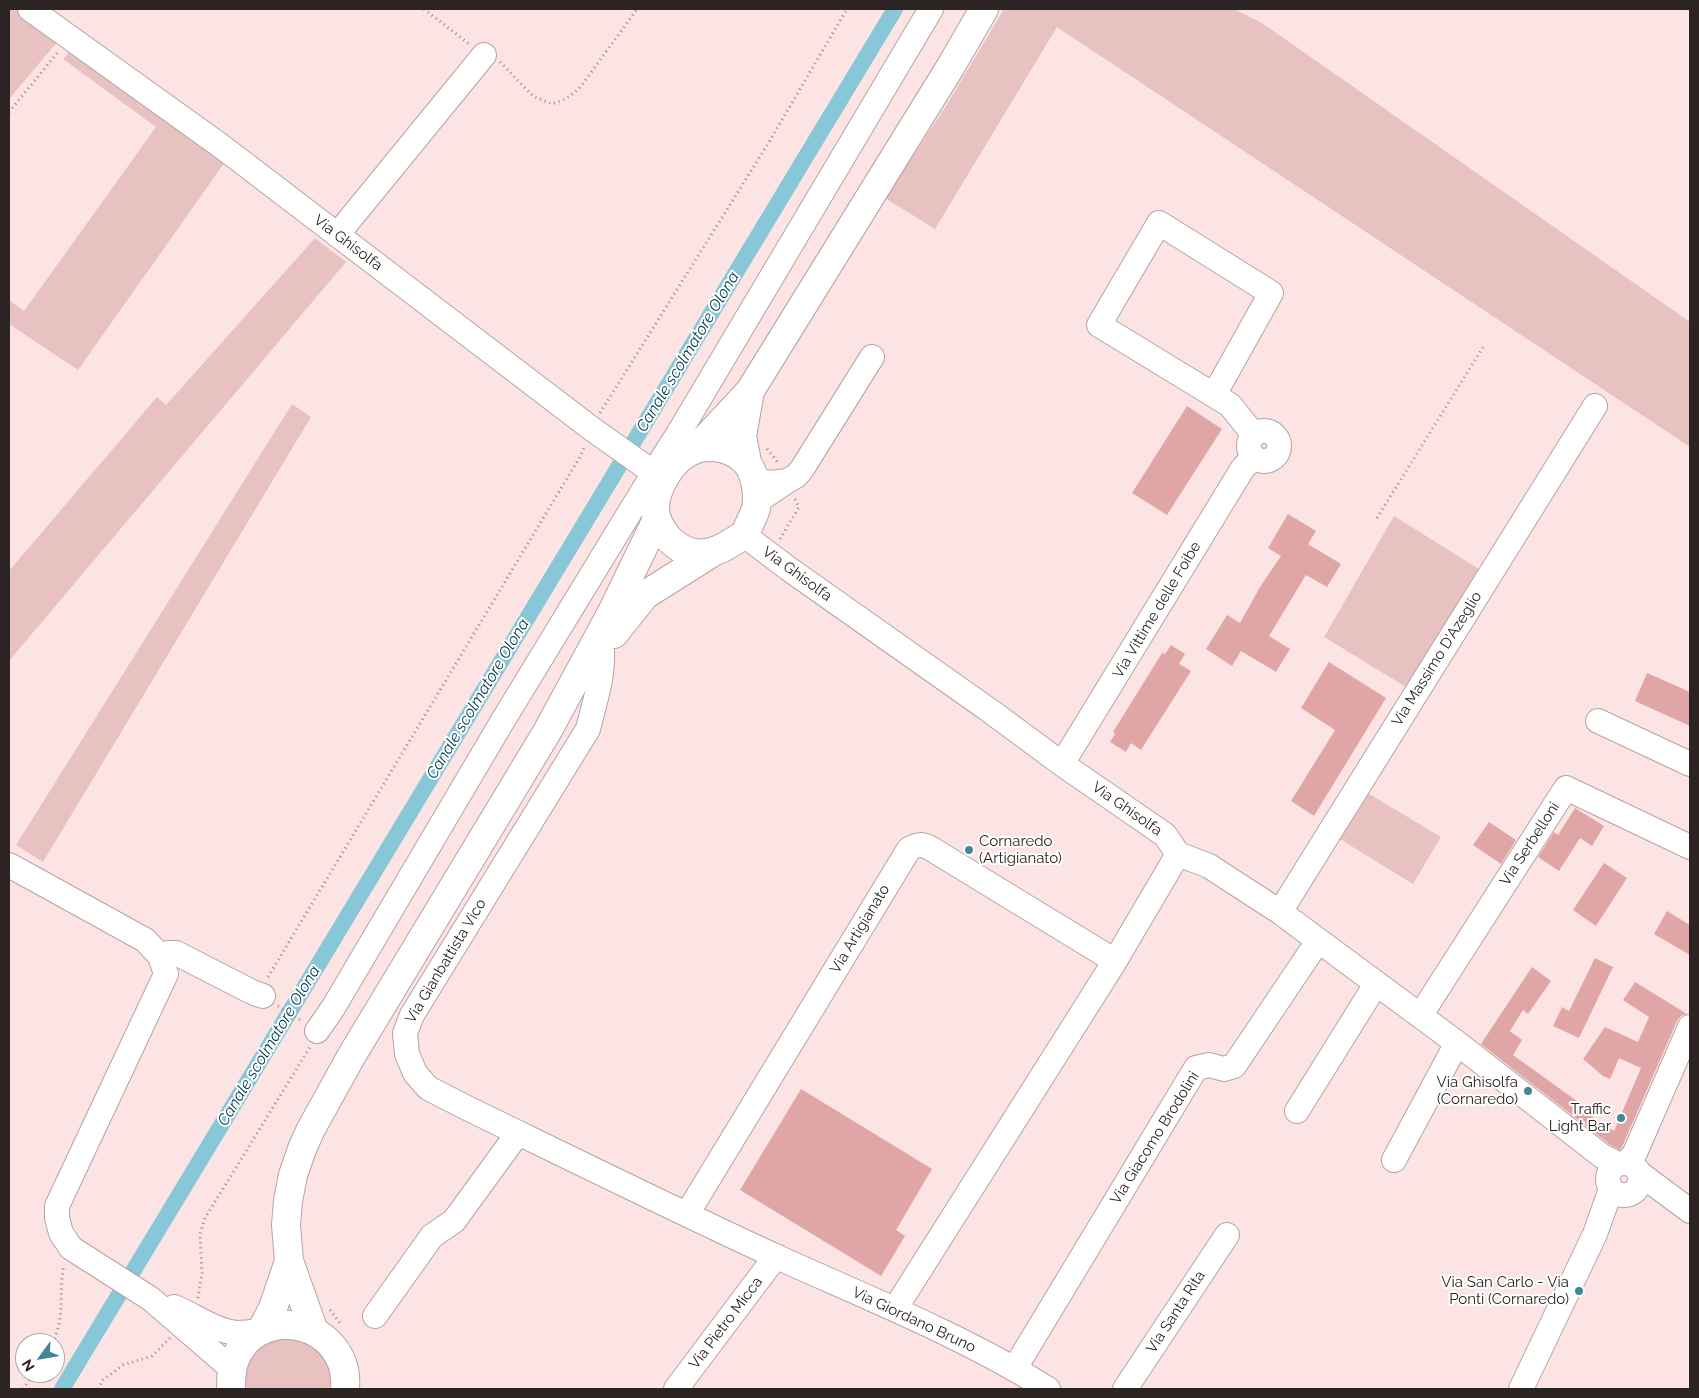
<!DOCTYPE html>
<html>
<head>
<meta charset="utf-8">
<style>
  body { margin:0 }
  #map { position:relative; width:1699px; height:1398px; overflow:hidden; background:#fce4e4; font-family:Raleway,sans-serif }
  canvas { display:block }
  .frame { position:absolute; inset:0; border:10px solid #2c2323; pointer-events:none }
  .north { position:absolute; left:15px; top:1333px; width:50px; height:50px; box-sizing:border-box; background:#fff; border:1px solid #aba7a7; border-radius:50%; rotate:238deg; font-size:14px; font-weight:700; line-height:20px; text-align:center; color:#2c2323 }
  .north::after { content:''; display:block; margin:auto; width:18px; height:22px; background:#448697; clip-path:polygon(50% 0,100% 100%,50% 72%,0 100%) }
</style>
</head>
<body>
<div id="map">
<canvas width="1699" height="1398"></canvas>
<div class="frame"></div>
<div class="north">N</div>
</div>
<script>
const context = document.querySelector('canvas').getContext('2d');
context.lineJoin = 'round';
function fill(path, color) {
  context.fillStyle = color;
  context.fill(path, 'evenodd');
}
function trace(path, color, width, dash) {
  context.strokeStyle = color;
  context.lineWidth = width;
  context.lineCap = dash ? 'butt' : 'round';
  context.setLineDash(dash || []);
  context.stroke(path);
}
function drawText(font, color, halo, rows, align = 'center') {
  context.font = font + ' Raleway,sans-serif';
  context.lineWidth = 4;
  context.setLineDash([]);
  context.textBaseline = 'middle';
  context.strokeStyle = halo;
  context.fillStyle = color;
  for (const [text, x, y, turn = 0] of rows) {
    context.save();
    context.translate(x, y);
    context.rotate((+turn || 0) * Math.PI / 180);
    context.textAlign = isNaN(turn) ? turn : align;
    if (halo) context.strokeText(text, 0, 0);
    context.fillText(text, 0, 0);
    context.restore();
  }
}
const green = new Path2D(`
  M9,9H17L59,40L9,99Z
  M1004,9H1234L1262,23L1690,322V447L1057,27L935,229L885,198L946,106Z
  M72,49L225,162L78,370L9,324V300L24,311L156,127L63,59Z
  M315,238L346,262L9,661V571L157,397L166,405Z
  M292,404L311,417L43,862L16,845Z
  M1394,516L1479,569L1406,687L1324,637Z
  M1366,792L1441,837L1413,884L1338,838Z
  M279,1334L324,1349L336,1389H240L247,1356Z`);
const canal = new Path2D(`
  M62,1389L895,9`);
const building = new Path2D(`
  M1187,406L1222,429L1167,515L1132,493Z
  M1288,514L1316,531L1308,544L1341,564L1327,587L1306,575L1269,636L1290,649L1276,672L1241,651L1232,666L1206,649L1227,615L1240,623L1260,587L1281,556L1268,548Z
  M1171,645L1185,654L1179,664L1191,671L1141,750L1131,743L1126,752L1110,742L1115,734L1113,732L1162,653L1165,654Z
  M1329,662L1386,698L1314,816L1291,801L1335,730L1301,708Z
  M1647,673L1690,692V726L1635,701Z
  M1575,808L1604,826L1592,846L1580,838L1559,871L1538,857L1554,832L1558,835Z
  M1489,822L1516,840L1501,864L1473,845Z
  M1604,863L1627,878L1596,926L1573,910Z
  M1667,911L1690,925V955L1654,934Z
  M1595,958L1613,967L1579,1038L1553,1026L1562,1007L1569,1011Z
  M1532,967L1551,981L1528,1014L1523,1010L1510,1031L1522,1040L1513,1055L1581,1104L1579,1108L1614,1131L1641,1068L1619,1058L1610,1079L1603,1076L1583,1059L1605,1027L1638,1042L1649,1017L1623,1000L1635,982L1687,1014L1681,1016L1677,1021L1622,1147L1620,1150L1609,1144L1481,1044Z
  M801,1089L932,1169L896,1230L905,1236L881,1276L740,1190Z`);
const path = new Path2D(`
  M424,9L469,44
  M500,62L533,96L552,104C565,100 573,95 582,85L637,9
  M9,112L59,51
  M600,413L766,147L847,9
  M767,449L779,464
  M1377,518L1485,344
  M780,539L799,507L795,499
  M268,977L581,455L585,446
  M278,1006L302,1021
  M198,1298L202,1273L200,1234L205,1218L310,1047
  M330,1310L340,1323
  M52,1343C66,1319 58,1291 64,1265
  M23,1389L34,1373
  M98,1389L103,1380L123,1365L152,1356L170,1338`);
const minor = new Path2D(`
  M30,9L221,146L592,429L664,480
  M337,235L484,55
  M1214,395L1271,293L1159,223L1099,325L1230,405L1254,435
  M1249 446a15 15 0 1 1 30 0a15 15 0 1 1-30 0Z
  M755,481L771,483L787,481L756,502
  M787,481L796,476L802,469L872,357
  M744,535L789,569L989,710L1062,764L1165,835L1178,854L1209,866L1280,912L1457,1043L1602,1156L1618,1164
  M602,652C603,679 594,704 588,729L412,1015L405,1033L407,1054L415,1073L428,1088L467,1108C570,1158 673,1209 777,1257C868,1298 963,1336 1048,1389
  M1598,721L1690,764
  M1062,764L1243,468L1254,457
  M9,865L145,940L160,956L166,974L57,1206V1218L61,1233L71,1248L151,1299L232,1369
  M1280,912L1595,406
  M160,956L168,953H176L252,992L263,996
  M1420,1016L1566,788L1690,847
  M317,1031L333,1008L502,722L633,507C648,484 661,459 677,436L931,9
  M1297,1111L1376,984
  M1394,1160L1457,1043
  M1608 1179a16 16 0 1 1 32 0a16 16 0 1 1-32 0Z
  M1626,1163L1634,1155L1690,1027
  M1639,1173L1690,1211
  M687,1214L909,849C918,844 922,844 930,848L1115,961
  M174,1307C194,1315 215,1331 237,1333C245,1333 253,1332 261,1331
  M895,1309L1115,961L1178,854
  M375,1316L432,1236L454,1221L518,1133
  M1015,1368L1196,1068L1209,1065L1224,1069L1234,1066L1318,941
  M676,1389L776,1256
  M1125,1389L1227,1235
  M1521,1389L1595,1234L1611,1189`);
const major = new Path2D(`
  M715,447C727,449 736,452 745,461C755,471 759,494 756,508C755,513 751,520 749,525C747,528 746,533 744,535C741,537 737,539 734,541C712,556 690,560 669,539C664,533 658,525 656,516C651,492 672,457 696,449C702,447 709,447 715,447Z
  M696,449L750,391L951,66L984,9
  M747,462L742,436L750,391
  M614,634L645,595L710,554
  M261,1331L273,1308L289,1261
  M314,1331L289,1261L286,1225L288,1201L293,1175L302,1149L311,1129L352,1055L547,732L611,614L657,519
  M231,1389C231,1380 231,1371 234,1362C257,1299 351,1322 345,1389`);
const markers = [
  [969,850,5,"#448697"],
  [1528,1091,5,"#448697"],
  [1621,1118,5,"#448697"],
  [1579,1291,5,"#448697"]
];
const streetNames = [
  ["Via Ghisolfa",348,243,37],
  ["Via Ghisolfa",797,574,36],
  ["Via Vittime delle Foibe",1157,610,-59],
  ["Via Massimo D'Azeglio",1437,659,-58],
  ["Via Ghisolfa",1127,809,35],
  ["Via Serbelloni",1530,844,-57],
  ["Via Artigianato",860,929,-59],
  ["Via Gianbattista Vico",446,961,-59],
  ["Via Giacomo Brodolini",1155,1138,-58],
  ["Via Santa Rita",1176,1312,-57],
  ["Via Giordano Bruno",914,1320,25],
  ["Via Pietro Micca",726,1323,-53]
];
const poiNames = [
  ["Cornaredo",979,841,"left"],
  ["(Artigianato)",979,858,"left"],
  ["Via Ghisolfa",1518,1082],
  ["(Cornaredo)",1518,1099],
  ["Traffic",1611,1109],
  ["Light Bar",1611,1126],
  ["Via San Carlo - Via",1569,1282],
  ["Ponti (Cornaredo)",1569,1299]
];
const waterNames = [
  ["Canale scolmatore Olona",688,352,-59],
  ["Canale scolmatore Olona",478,699,-59],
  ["Canale scolmatore Olona",269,1046,-59]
];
fill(green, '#e8c2c1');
trace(canal, '#87c7d8', 16);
fill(building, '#e0a6a5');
trace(minor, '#b8a2a2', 26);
trace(major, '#b8a2a2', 30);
trace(path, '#988787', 3, [1, 4]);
trace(minor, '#fff', 24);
trace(major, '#fff', 28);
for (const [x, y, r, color] of markers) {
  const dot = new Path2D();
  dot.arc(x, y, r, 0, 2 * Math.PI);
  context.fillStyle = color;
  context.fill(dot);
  trace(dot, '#fff', 2);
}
drawText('15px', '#2c2323', '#fff', streetNames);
drawText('15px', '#2c2323', '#fff', poiNames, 'right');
drawText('italic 16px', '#003d49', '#fff', waterNames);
</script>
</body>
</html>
